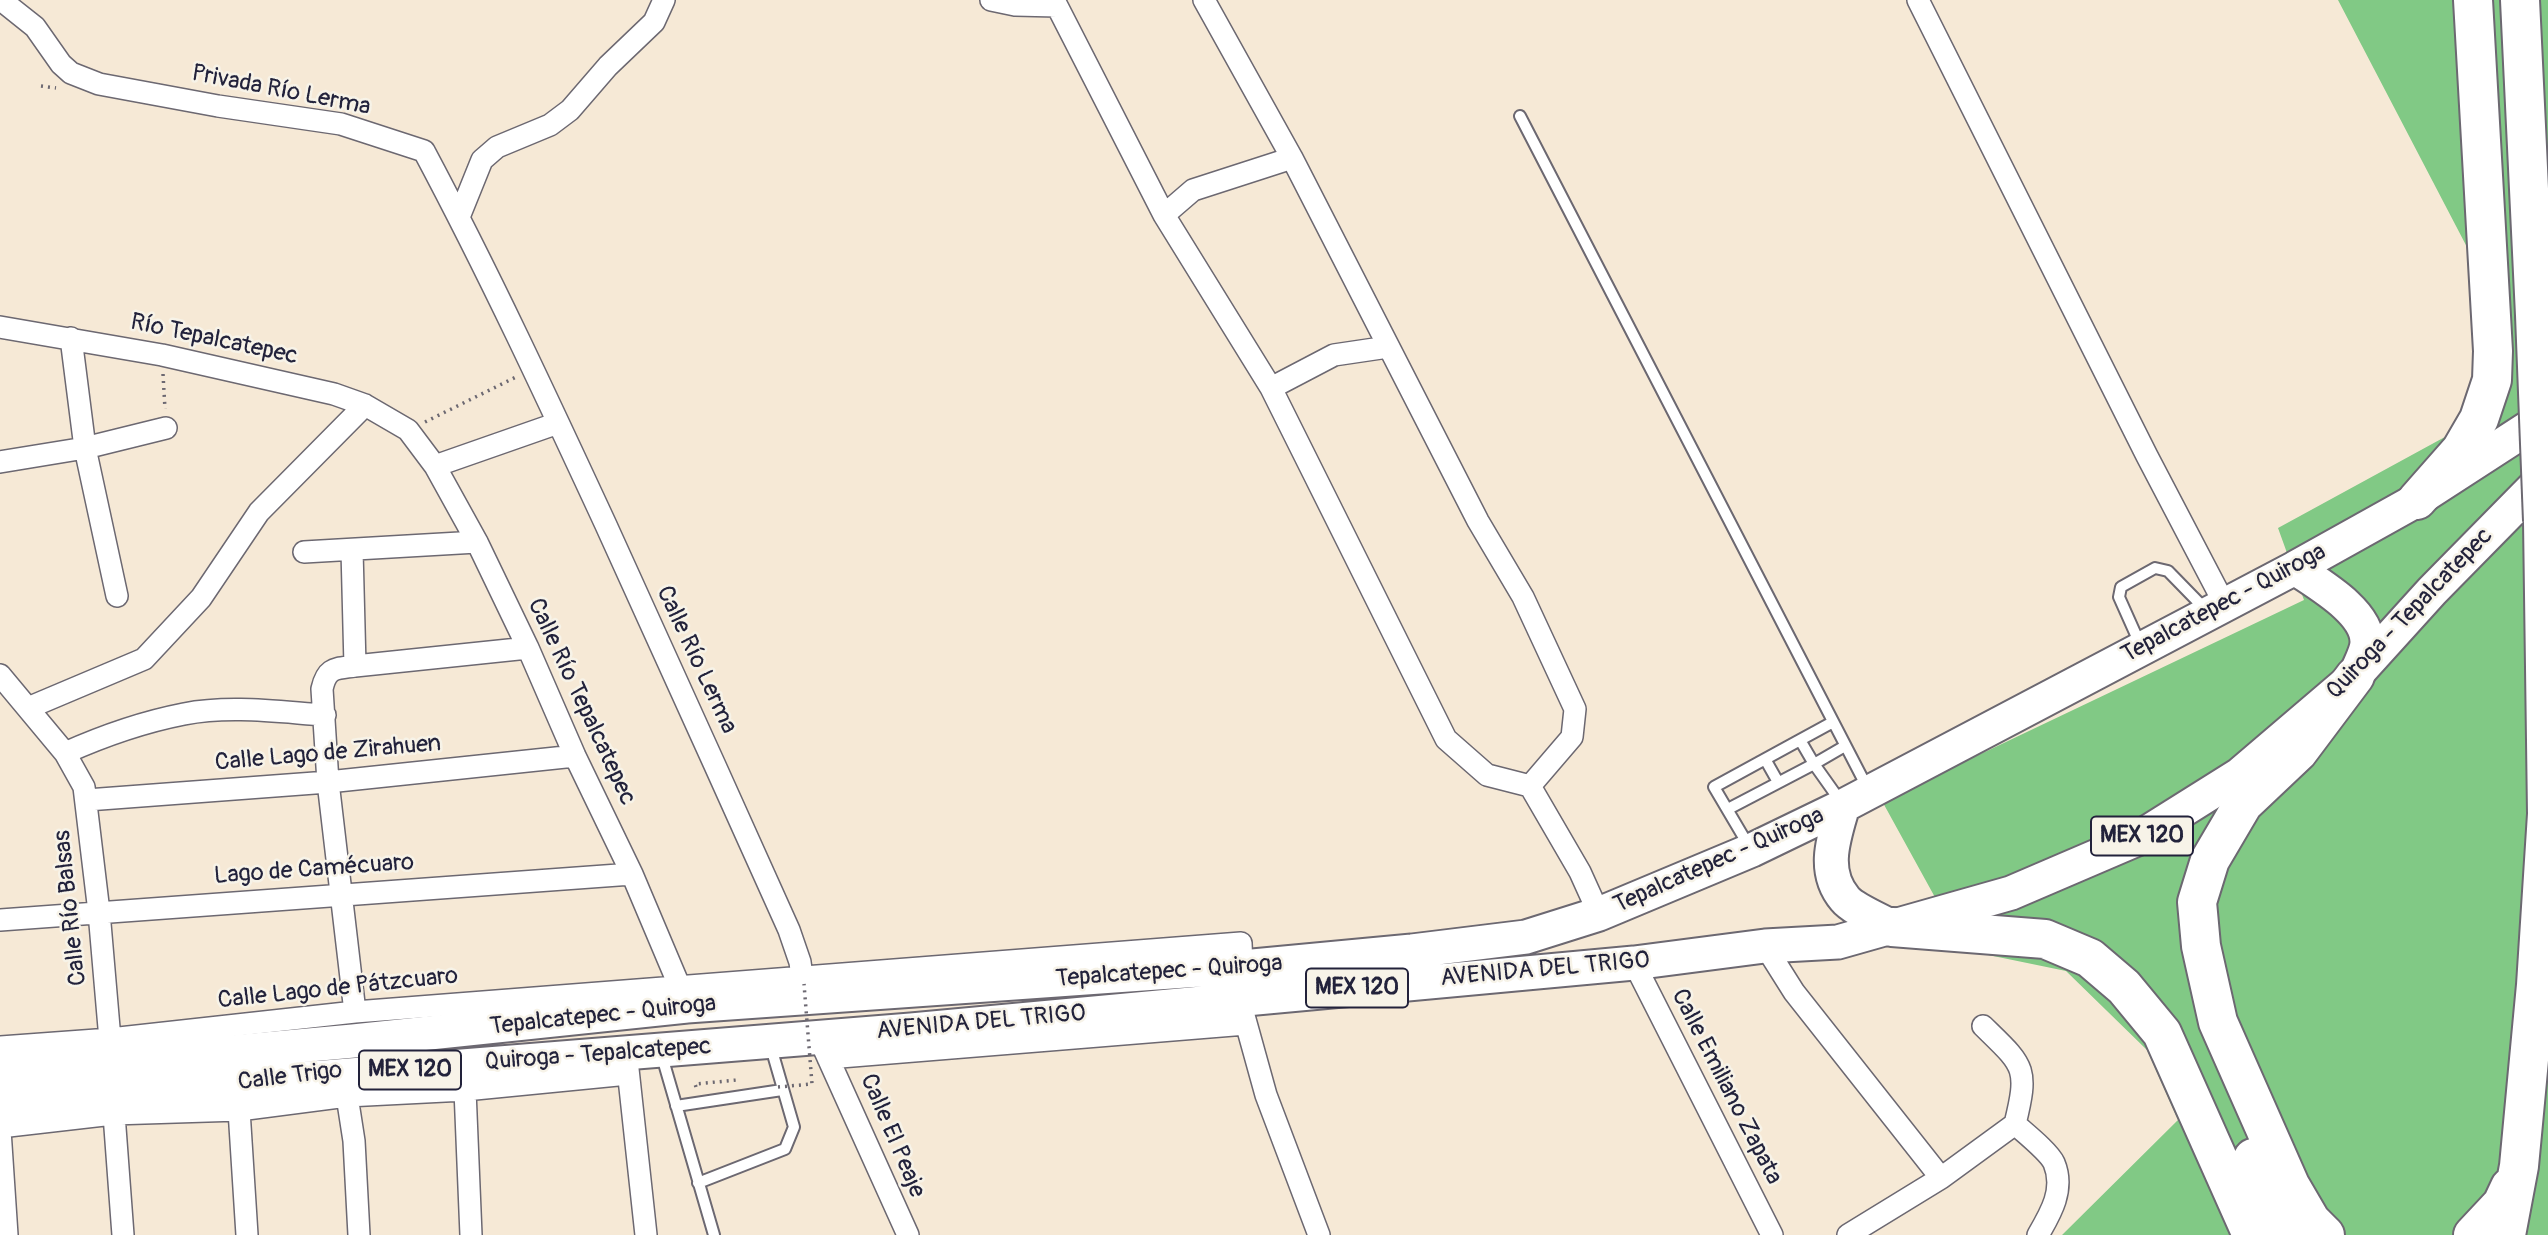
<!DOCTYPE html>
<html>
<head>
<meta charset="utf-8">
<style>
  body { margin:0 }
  canvas { display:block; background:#f6e9d6 }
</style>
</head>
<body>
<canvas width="2548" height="1235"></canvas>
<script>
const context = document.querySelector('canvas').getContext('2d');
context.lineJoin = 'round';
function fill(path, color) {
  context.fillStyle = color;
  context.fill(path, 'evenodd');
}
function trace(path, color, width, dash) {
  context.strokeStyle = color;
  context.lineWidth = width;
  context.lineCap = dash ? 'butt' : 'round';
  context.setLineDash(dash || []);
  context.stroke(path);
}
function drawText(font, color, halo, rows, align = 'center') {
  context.font = font + ' Pangolin,sans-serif';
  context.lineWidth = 5;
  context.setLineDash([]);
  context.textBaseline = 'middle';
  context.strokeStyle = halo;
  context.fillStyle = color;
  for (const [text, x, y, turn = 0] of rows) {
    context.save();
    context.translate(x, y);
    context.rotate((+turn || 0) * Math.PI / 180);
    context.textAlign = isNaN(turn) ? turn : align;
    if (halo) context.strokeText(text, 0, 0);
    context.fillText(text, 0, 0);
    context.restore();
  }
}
const green = new Path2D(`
  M2338,0H2548V1235H2062L2178,1120L2147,1050L2066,971L1964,950L1882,801L2304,600L2278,528L2487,414L2480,272Z`);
const path = new Path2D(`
  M41,86L56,88
  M163,374L165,409
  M425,422L516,377
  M696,1087L695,1084L737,1080`);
const lane = new Path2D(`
  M1520,116L1868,789
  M2140,644L2119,597L2121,587L2155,568L2168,571L2207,611
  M1800,740L1833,722
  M1765,759L1778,782
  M1728,809L1814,764L1841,802
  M1750,848L1714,787L1800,740L1814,764L1845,746
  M661,1053L714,1235
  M676,1106L782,1090
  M698,1183L785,1149L794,1127L770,1044`);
const street = new Path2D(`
  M1,0L35,27L61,64L71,73L99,84L218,106L341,124L424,151C489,273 547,398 605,523C667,659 728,794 789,930L800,962L802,977
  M991,0L1015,5L1057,6
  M1054,0L1164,215L1271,388L1446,739L1487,775L1530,786L1572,737L1575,709L1523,597L1478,521L1292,158L1204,0
  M1918,0L2147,456L2225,605
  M1164,215L1193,190L1292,158
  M459,217L482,160L497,147L550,125L570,110L608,66L654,22L664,0
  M0,327L162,355L334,394L365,405L408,430L435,466L477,542L528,648L575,756L632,874L684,997
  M71,338L85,448L117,596
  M1271,388L1334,355L1388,347
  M0,462L85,448L166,428
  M435,466L558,423
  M352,550L355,666
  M304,552L477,542
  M0,675L65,753L84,787L99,912L111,1051
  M28,708L144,659L201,598L259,512L365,405
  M65,753C103,736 143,722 184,714C230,705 279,712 325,715
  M1530,786L1580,872L1599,914
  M87,800L328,782L575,756
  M0,920L632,874
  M1765,946L1794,992L1941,1178
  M1634,963L1772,1235
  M355,1012L328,782L322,689C327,667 335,669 355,666L528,648
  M1243,1012L1266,1095L1319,1235
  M1983,1026C2024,1066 2029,1067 2015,1124
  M0,1047L110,1039L355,1012L1241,943L1242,967
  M824,1049L908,1235
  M828,1058L1246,1024
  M627,1060L646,1235
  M465,1090L471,1235
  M347,1096L354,1141L359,1235
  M113,1101L123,1235
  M239,1110L247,1235
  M0,1127L113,1114L239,1110L347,1096L465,1090L628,1074
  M0,1130L7,1235
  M1848,1235L1941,1178L2015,1124C2025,1133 2049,1152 2054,1163C2065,1189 2051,1213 2038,1235`);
const primary = new Path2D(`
  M2295,568C2318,584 2367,611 2367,642C2367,652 2359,665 2356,674
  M1843,806C1834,837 1821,871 1845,899C1853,909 1880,920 1892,927
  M0,1073L353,1041L687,1006L1242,967L1412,951L1526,937L1599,914L1752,850L1843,806L2295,568L2417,500L2548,415
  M0,1103L911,1030L1634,963L1765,946L1838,942L2011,893L2137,839L2239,775L2355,676L2432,591L2548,473`);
const highway = new Path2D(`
  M2520,0L2535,315
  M2417,500L2461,450L2479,419L2492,380L2493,351L2473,0
  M1892,927L2045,939L2090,958L2124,987L2162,1033L2252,1235
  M2253,1158L2282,1235
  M2325,1235L2311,1221L2290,1185L2218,1022L2201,946L2197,902L2210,860L2243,804L2298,752L2355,676
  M2473,1235L2502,1204L2510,1187
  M2506,1235L2519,1166L2536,985L2547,814L2543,521`);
const pathBridge = new Path2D(`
  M778,1087L812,1084L804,984`);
const highwayBridge = new Path2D(`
  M2535,315L2543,521`);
const shields = [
  [2142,836,102],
  [1357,988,102],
  [410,1070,102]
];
const shieldNames = [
  ["MEX 120",2142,836],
  ["MEX 120",1357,988],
  ["MEX 120",410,1070]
];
const streetNames = [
  ["Privada Río Lerma",281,91,11],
  ["Río Tepalcatepec",214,340,12],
  ["Tepalcatepec - Quiroga",2224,604,-28],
  ["Quiroga - Tepalcatepec",2410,614,-46],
  ["Calle Río Lerma",696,660,65],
  ["Calle Río Tepalcatepec",581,702,65],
  ["Calle Lago de Zirahuen",328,754,-5],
  ["Tepalcatepec - Quiroga",1719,861,-24],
  ["Lago de Camécuaro",314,870,-4],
  ["Calle Río Balsas",71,908,-96],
  ["AVENIDA DEL TRIGO",1545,970,-5],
  ["Tepalcatepec - Quiroga",1169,972,-4],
  ["Calle Lago de Pátzcuaro",338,989,-6],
  ["Tepalcatepec - Quiroga",603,1016,-6],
  ["AVENIDA DEL TRIGO",981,1023,-5],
  ["Quiroga - Tepalcatepec",598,1055,-4],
  ["Calle Trigo",290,1077,-7],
  ["Calle Emiliano Zapata",1726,1087,63],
  ["Calle El Peaje",892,1136,67]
];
fill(green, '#81c985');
trace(lane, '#6c6871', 14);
trace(street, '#6c6871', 24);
trace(primary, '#6c6871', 37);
trace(highway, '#6c6871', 42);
trace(path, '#6c6871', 3.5, [2, 5]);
trace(lane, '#fff', 10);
trace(street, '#fff', 21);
trace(primary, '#fff', 33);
trace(highway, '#fff', 38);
trace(highwayBridge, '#6c6871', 42, []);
trace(pathBridge, '#6c6871', 3.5, [2, 5]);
trace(highwayBridge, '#fff', 38);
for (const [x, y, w] of shields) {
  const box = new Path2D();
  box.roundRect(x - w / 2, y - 19.5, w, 39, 5);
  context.fillStyle = '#f7f3e8';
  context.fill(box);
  trace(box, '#22223b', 2);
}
drawText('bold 23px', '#22223b', null, shieldNames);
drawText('24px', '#22223b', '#f7f3e8', streetNames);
</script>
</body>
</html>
